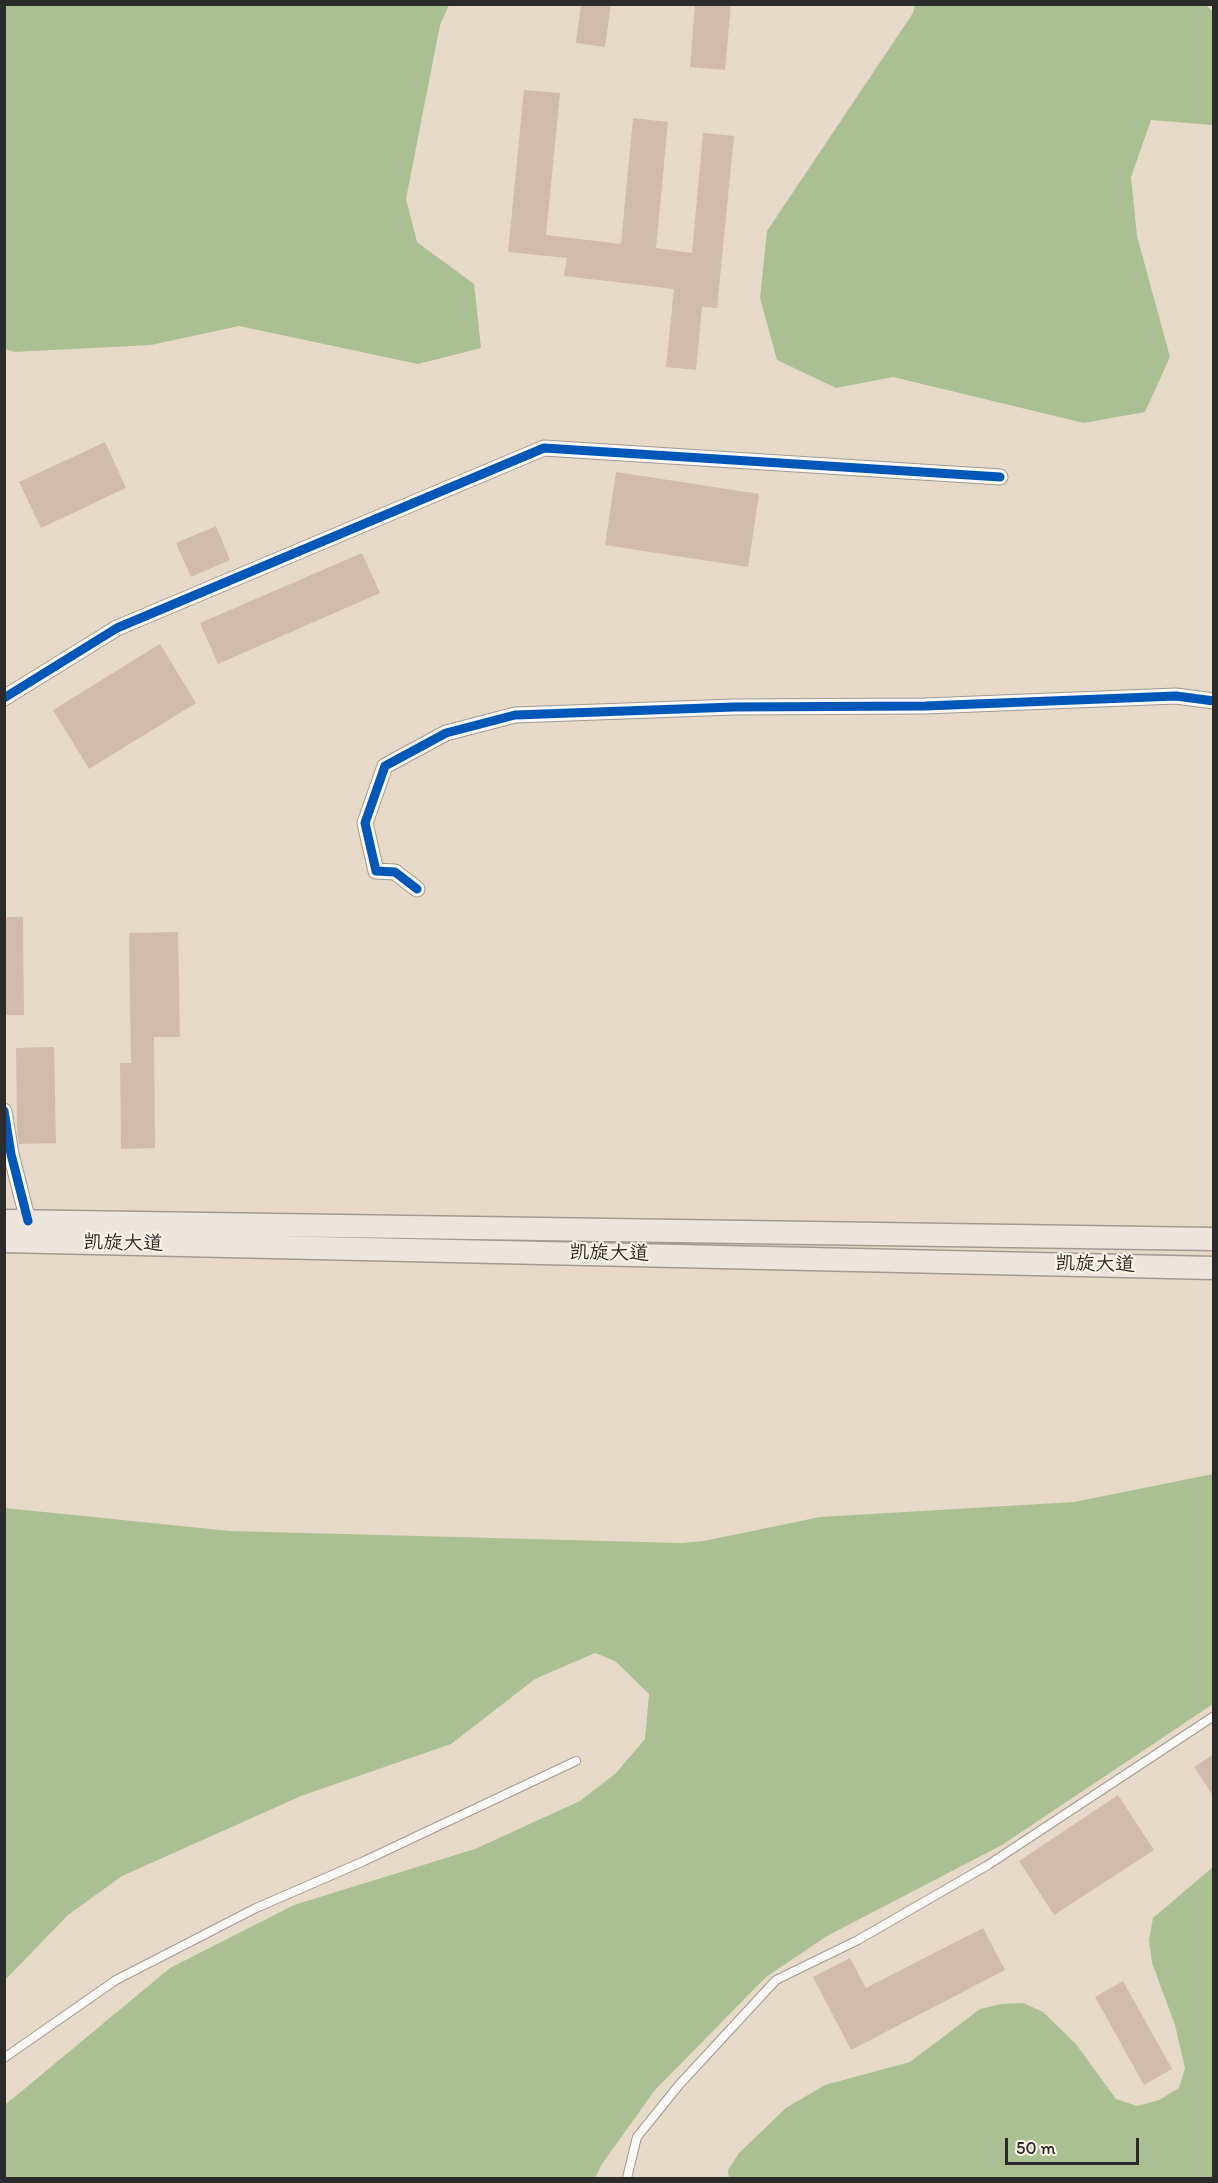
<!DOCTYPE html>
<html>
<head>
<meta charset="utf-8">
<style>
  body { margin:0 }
  #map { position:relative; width:1218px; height:2183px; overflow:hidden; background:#e6d9c8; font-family:Itim,sans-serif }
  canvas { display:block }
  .frame { position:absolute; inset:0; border:6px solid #2b2b2b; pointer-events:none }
  .scale { position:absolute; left:1005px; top:2138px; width:134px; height:27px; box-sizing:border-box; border:3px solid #2b2b2b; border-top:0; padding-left:8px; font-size:18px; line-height:21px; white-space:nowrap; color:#2b2b2b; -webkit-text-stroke:4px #fcf5e5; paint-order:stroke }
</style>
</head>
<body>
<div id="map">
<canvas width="1218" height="2183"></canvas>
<div class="frame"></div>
<div class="scale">50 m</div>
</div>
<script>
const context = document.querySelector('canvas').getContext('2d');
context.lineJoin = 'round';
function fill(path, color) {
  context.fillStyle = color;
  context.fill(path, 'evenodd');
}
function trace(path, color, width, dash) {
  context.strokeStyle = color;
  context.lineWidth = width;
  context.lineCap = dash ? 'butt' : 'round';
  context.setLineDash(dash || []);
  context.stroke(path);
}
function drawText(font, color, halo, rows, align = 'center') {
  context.font = font + ' Itim,"LXGW WenKai TC",sans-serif';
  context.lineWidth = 4.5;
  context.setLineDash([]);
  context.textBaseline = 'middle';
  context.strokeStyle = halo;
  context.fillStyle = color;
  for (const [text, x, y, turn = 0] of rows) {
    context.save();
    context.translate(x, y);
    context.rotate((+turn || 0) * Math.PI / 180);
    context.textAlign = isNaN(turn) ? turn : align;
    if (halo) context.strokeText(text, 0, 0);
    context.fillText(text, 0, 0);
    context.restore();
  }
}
const forest = new Path2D(`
  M5,4L449,5L440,25L406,199L417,242L474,284L481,348L418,364L239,326L151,345L14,352L5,349Z
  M1205,4L1213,12V127L1212,125L1151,120L1131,177L1137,236L1170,357L1145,412L1084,423L893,377L836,388L777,360L760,298L767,231L913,13L915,5Z
  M1213,1474V1704L1002,1845L827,1936L766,1977L655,2090L602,2164L595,2178H5V2105L170,1968L294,1905L475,1849L580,1801L616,1773L645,1739L649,1694L615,1661L595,1653L535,1679L451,1744L301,1796L122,1876L68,1915L5,1980V1508L230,1531L681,1543L704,1541L820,1517L1074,1502Z
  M1213,1867V2178H729L728,2170L739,2153L786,2108L825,2085L910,2062L980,2009L1001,2004L1023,2003L1043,2012L1076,2044L1116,2099L1137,2106L1159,2100L1179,2088L1185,2068L1175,2025L1152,1963L1149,1940L1153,1918Z`);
const building = new Path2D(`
  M581,4H611L605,47L576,43Z
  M695,4H731L725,70L690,67Z
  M524,90L560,93L546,235L621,244L633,118L668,122L656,248L692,253L703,133L734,136L717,308L702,307L696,370L666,367L674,289L564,276L567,258L508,252Z
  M105,442L126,488L41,528L19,482Z
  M616,472L759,494L748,567L605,545Z
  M216,526L230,560L191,577L176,543Z
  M362,553L380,593L218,664L200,623Z
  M160,644L196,703L89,769L53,710Z
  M4,917H23L24,1015H4Z
  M178,932L180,1037H154L155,1148L121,1149L120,1063H131L129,933Z
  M54,1047L56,1143L19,1144L17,1131L16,1048Z
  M1214,1754V1797L1194,1767Z
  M1118,1795L1154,1850L1054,1915L1019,1861Z
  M983,1928L1005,1970L851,2050L813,1977L850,1958L866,1988Z
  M1123,1981L1172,2069L1144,2085L1095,1997Z`);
const lane = new Path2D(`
  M4,2058L116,1980L256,1908L362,1862L576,1761
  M627,2178L637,2137L679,2085L776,1980L858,1940L988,1865L1214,1716`);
const street = new Path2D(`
  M4,698L117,628L544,448L1000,477
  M417,889L395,872L376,871L365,823L385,766L446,733L515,715L734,707L925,706L1176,696L1214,701
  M4,1111L11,1154L28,1221`);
const primary = new Path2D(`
  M4,1221L1214,1239
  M4,1241L1214,1268`);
const cycleway = new Path2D(`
  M4,698L117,628L544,448L1000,477
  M417,889L395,872L376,871L365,823L385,766L446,733L515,715L734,707L925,706L1176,696L1214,701
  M4,1111L11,1154L28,1221`);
const streetNames = [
  ["凯旋大道",123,1244,1],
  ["凯旋大道",609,1254,1],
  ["凯旋大道",1095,1265,1]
];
fill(forest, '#aac093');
fill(building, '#d1bbad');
trace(lane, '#a29a91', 10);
trace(street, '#a29a91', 17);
trace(primary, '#a29a91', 25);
trace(lane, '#fbf9f7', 8);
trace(street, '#fbf9f7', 15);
trace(primary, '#ede4dc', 22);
trace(cycleway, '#0057b8', 9);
drawText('20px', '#2b2b2b', '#fcf5e5', streetNames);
</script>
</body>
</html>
